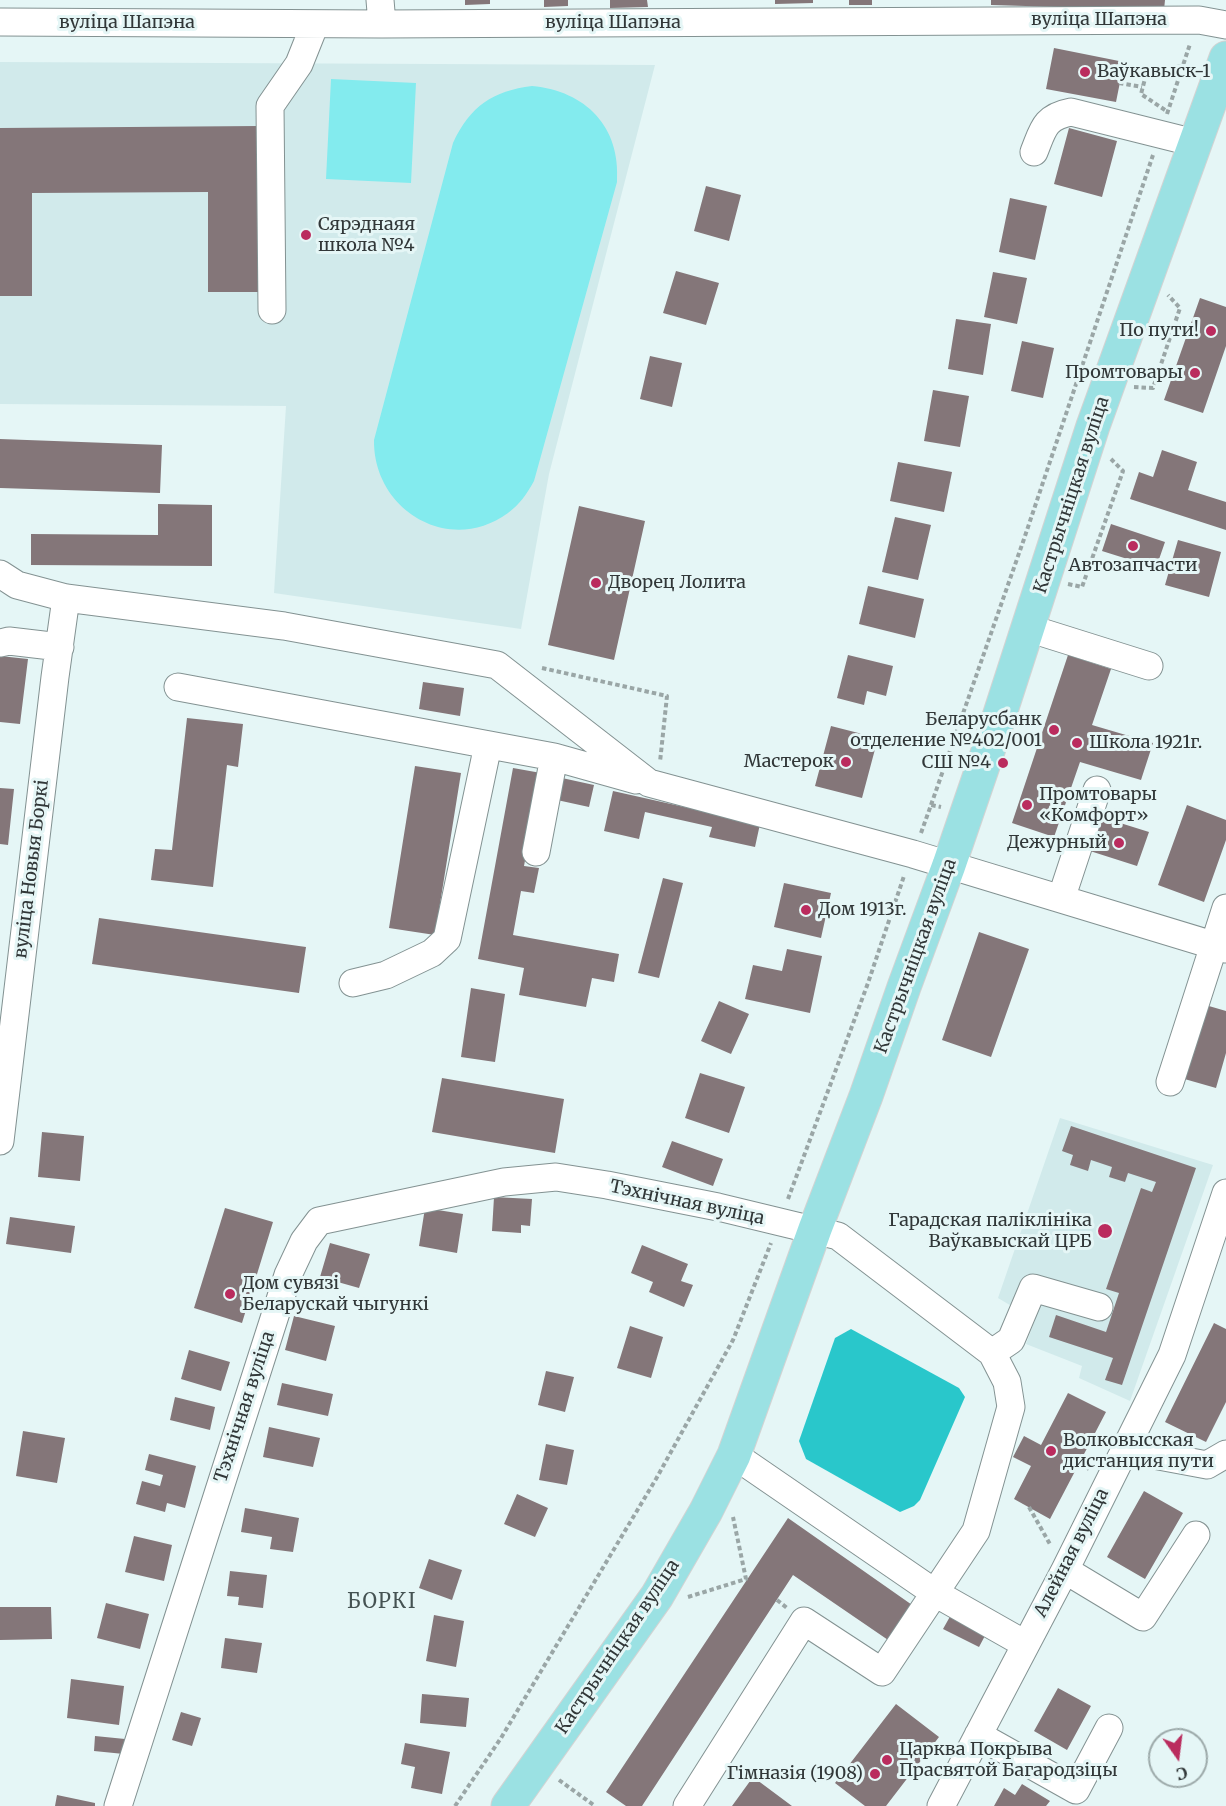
<!DOCTYPE html>
<html>
<head>
<meta charset="utf-8">
<style>
  body { margin:0 }
  #map { position:relative; width:1226px; height:1806px; overflow:hidden; background:#e5f6f6; font-family:Merriweather,serif }
  canvas { display:block }
  .north { position:absolute; left:1148px; top:1728px; width:60px; height:60px; box-sizing:border-box; background:#e5f6f6; border:2px solid #9daaaa; border-radius:50%; rotate:166deg; font-size:16px; font-weight:700; line-height:24px; text-align:center; color:#313738 }
  .north::after { content:''; display:block; margin:auto; width:21px; height:27px; background:#ba2c5e; clip-path:polygon(50% 0,100% 100%,50% 72%,0 100%) }
</style>
</head>
<body>
<div id="map">
<canvas width="1226" height="1806"></canvas>
<div class="north">С</div>
</div>
<script>
const context = document.querySelector('canvas').getContext('2d');
context.lineJoin = 'round';
function fill(path, color) {
  context.fillStyle = color;
  context.fill(path, 'evenodd');
}
function trace(path, color, width, dash) {
  context.strokeStyle = color;
  context.lineWidth = width;
  context.lineCap = dash ? 'butt' : 'round';
  context.setLineDash(dash || []);
  context.stroke(path);
}
function drawText(font, color, halo, rows, align = 'center') {
  context.font = font + ' Merriweather,serif';
  context.lineWidth = 6;
  context.setLineDash([]);
  context.textBaseline = 'middle';
  context.strokeStyle = halo;
  context.fillStyle = color;
  for (const [text, x, y, turn = 0] of rows) {
    context.save();
    context.translate(x, y);
    context.rotate((+turn || 0) * Math.PI / 180);
    context.textAlign = isNaN(turn) ? turn : align;
    if (halo) context.strokeText(text, 0, 0);
    context.fillText(text, 0, 0);
    context.restore();
  }
}
const built = new Path2D(`
  M0,62L655,65L549,474L521,629L274,593L286,406L0,404Z
  M1060,1118L1213,1165L1130,1401L1079,1378L1082,1366L1026,1344L1035,1320L998,1298Z`);
const green = new Path2D(`
  M331,79L416,83L411,183L326,179Z
  M532,86C586,91 621,127 617,182L534,481C527,494 519,505 508,513C449,556 373,510 374,440L453,143C470,106 493,91 532,86Z`);
const water = new Path2D(`
  M851,1329L959,1388L965,1397L920,1500L914,1506L900,1512L806,1459L799,1441L835,1338Z`);
const building = new Path2D(`
  M465,0H490V4L465,5Z
  M544,0H568V6L544,7Z
  M610,0H647L648,7L610,8Z
  M775,0H813V3L775,4Z
  M849,0H872V5H849Z
  M991,0H1165L1164,10L991,5Z
  M1054,48L1124,62L1116,102L1046,89Z
  M259,126L260,292H208V192L32,193V296H0V128Z
  M1069,128L1117,141L1102,197L1054,184Z
  M706,186L741,195L729,241L694,231Z
  M1010,198L1047,206L1035,260L999,252Z
  M676,271L719,283L706,325L663,313Z
  M993,272L1027,278L1017,324L984,317Z
  M1200,298L1226,307V346L1203,413L1164,400Z
  M956,319L991,324L983,375L948,369Z
  M1022,341L1054,348L1043,398L1011,391Z
  M650,356L682,363L672,407L640,399Z
  M933,390L969,396L960,447L924,441Z
  M0,439L162,445L160,493L0,488Z
  M1162,450L1197,462L1188,490L1226,502V530L1130,499L1139,472L1153,477Z
  M898,462L952,472L944,512L890,501Z
  M158,504L212,505V566L31,565V534L158,535Z
  M579,506L645,521L614,660L548,645Z
  M895,517L931,525L918,580L882,572Z
  M1111,524L1165,542L1156,568L1102,551Z
  M1178,540L1221,552L1209,597L1165,585Z
  M868,586L924,599L915,638L859,624Z
  M848,655L893,666L886,696L867,691L864,705L837,698Z
  M1068,655L1111,669L1092,725L1153,743L1141,780L1080,762L1054,837L1012,823Z
  M0,656L28,659L20,724L0,722Z
  M423,682L464,688L460,716L419,709Z
  M187,718L243,724L238,767L227,765L213,887L151,880L155,849L172,850Z
  M831,726L878,738L862,798L815,786Z
  M415,766L461,773L435,935L389,928Z
  M513,768L541,773L524,866L539,868L534,893L521,891L513,935L619,954L614,982L592,978L586,1007L519,995L524,968L478,959Z
  M562,778L594,785L589,807L557,800Z
  M0,788L14,789L8,845L0,844Z
  M613,791L760,824L755,847L709,837L712,827L645,812L639,839L604,831Z
  M1187,805L1226,820V840L1204,902L1158,885Z
  M1101,817L1149,832L1137,866L1090,851Z
  M663,878L683,883L659,978L638,973Z
  M784,883L831,893L821,938L774,927Z
  M99,918L306,947L299,993L92,964Z
  M979,932L1029,949L991,1057L942,1040Z
  M787,949L822,956L810,1013L745,999L753,965L782,971Z
  M471,988L505,994L495,1062L461,1057Z
  M719,1001L749,1014L731,1054L701,1041Z
  M1202,1004L1226,1011V1053L1216,1088L1181,1078Z
  M700,1073L745,1087L729,1133L685,1118Z
  M442,1078L564,1099L555,1153L432,1132Z
  M1071,1126L1196,1168L1122,1385L1105,1380L1113,1358L1049,1337L1056,1315L1106,1332L1119,1293L1106,1289L1141,1188L1152,1192L1156,1182L1128,1173L1125,1182L1109,1177L1112,1167L1091,1160L1088,1171L1070,1165L1073,1155L1062,1151Z
  M42,1132L84,1136L80,1181L38,1177Z
  M672,1141L723,1159L713,1186L662,1167Z
  M494,1197L532,1199L530,1226L521,1225V1233L492,1231Z
  M225,1208L273,1222L242,1323L194,1308Z
  M425,1208L463,1214L457,1253L419,1246Z
  M10,1217L75,1226L71,1253L6,1244Z
  M330,1243L370,1254L359,1288L320,1277Z
  M642,1245L688,1264L681,1281L693,1285L684,1307L649,1292L653,1282L631,1273Z
  M294,1316L335,1326L326,1361L285,1350Z
  M1214,1323L1226,1329V1402L1206,1442L1165,1422Z
  M630,1326L663,1337L651,1378L617,1368Z
  M189,1350L230,1362L221,1391L181,1379Z
  M546,1371L574,1377L565,1412L538,1405Z
  M282,1383L333,1394L328,1416L277,1405Z
  M1068,1393L1106,1412L1050,1519L1014,1499L1031,1466L1013,1457L1024,1436L1041,1445Z
  M175,1397L215,1407L210,1430L170,1420Z
  M269,1427L320,1438L313,1467L263,1457Z
  M23,1431L65,1438L57,1483L16,1476Z
  M546,1444L574,1450L567,1485L539,1480Z
  M149,1454L196,1466L185,1508L167,1503L165,1512L136,1504L142,1481L160,1486L163,1475L145,1470Z
  M1144,1491L1183,1513L1145,1579L1107,1557Z
  M517,1494L548,1508L535,1537L504,1524Z
  M245,1508L299,1518L293,1552L270,1549L272,1537L241,1532Z
  M788,1518L915,1607L891,1642L793,1575L642,1806H626L606,1792Z
  M134,1536L172,1545L164,1581L125,1572Z
  M429,1559L462,1570L452,1600L419,1588Z
  M230,1571L267,1575L263,1608L238,1605L239,1597L227,1596Z
  M106,1603L149,1614L140,1649L97,1638Z
  M0,1607H51L52,1639L0,1640Z
  M952,1613L987,1632L979,1647L943,1629Z
  M434,1615L464,1621L456,1667L426,1661Z
  M225,1638L262,1643L257,1673L221,1668Z
  M71,1679L124,1686L119,1725L67,1718Z
  M1058,1688L1091,1706L1067,1750L1034,1731Z
  M422,1694L469,1698L466,1727L420,1723Z
  M896,1704L939,1737L886,1806H865L835,1783Z
  M181,1712L201,1718L192,1746L172,1740Z
  M95,1736L125,1739L124,1754L94,1751Z
  M405,1743L450,1752L442,1794L411,1788L415,1767L401,1764Z
  M753,1777L792,1806H732Z
  M1022,1784L1050,1801L1046,1806H994L1004,1788L1015,1795Z
  M57,1795L95,1803V1806H55Z`);
const path = new Path2D(`
  M1119,83L1142,87
  M1165,110L1141,94L1147,71L1183,66
  M1167,114L1190,44
  M1134,387L1153,388L1180,308L1168,295
  M1068,584L1082,587L1123,471L1111,459
  M542,668L667,696L660,762
  M931,805L1024,539L1153,155
  M921,833L931,805L941,807
  M788,1199L868,983L904,876
  M1079,1463L1089,1469
  M1029,1507L1051,1546
  M688,1597L746,1579L733,1517
  M777,1600L787,1608
  M559,1780L595,1806
  M455,1806L501,1738L656,1479L733,1340L771,1243`);
const minor = new Path2D(`
  M380,0L382,24
  M0,22L382,24L1199,20L1226,25
  M1034,152C1043,130 1044,117 1071,112L1195,143
  M272,310L270,106L299,64L315,24
  M0,574L17,585L66,598L284,626L497,665L649,783L913,854L1226,949
  M1028,628L1149,666
  M0,643L9,641L60,647
  M178,687L554,757L636,780
  M536,852L554,757
  M1061,899L1097,790
  M353,983L386,975L432,953L447,939L488,745
  M1170,1082L1226,908
  M0,1141L55,677L66,598
  M992,1353L1011,1340L1033,1288L1099,1307
  M1126,1447L1148,1454L1207,1465L1226,1454
  M734,1455L935,1593L1025,1644
  M1065,1570L1143,1617L1196,1535
  M978,1735L1076,1790L1109,1728
  M118,1806L288,1275L304,1241L319,1221L504,1182L556,1177L607,1185L718,1207L838,1236L992,1353L1007,1382L1011,1407L976,1531L882,1672L804,1621L687,1806
  M941,1806L1065,1570L1172,1355L1226,1193`);
const major = new Path2D(`
  M508,1806L657,1596L706,1511L734,1455L815,1229L866,1096L904,987L949,865L986,757L1093,426L1226,58`);
const markers = [
  [1085,72,6,"#ba2c5e"],
  [306,235,6,"#ba2c5e"],
  [1211,331,6,"#ba2c5e"],
  [1195,373,6,"#ba2c5e"],
  [1133,546,6,"#ba2c5e"],
  [596,583,6,"#ba2c5e"],
  [1054,730,6,"#ba2c5e"],
  [1077,743,6,"#ba2c5e"],
  [846,762,6,"#ba2c5e"],
  [1003,763,6,"#ba2c5e"],
  [1027,805,6,"#ba2c5e"],
  [1119,843,6,"#ba2c5e"],
  [806,910,6,"#ba2c5e"],
  [1105,1231,8,"#ba2c5e"],
  [230,1294,6,"#ba2c5e"],
  [1051,1451,6,"#ba2c5e"],
  [887,1760,6,"#ba2c5e"],
  [875,1774,6,"#ba2c5e"]
];
const streetNames = [
  ["вуліца Шапэна",1099,20],
  ["вуліца Шапэна",127,23],
  ["вуліца Шапэна",613,23],
  ["Кастрычніцкая вуліца",1072,495,-72],
  ["вуліца Новыя Боркі",32,869,-83],
  ["Кастрычніцкая вуліца",916,956,-70],
  ["Тэхнічная вуліца",687,1203,12],
  ["Тэхнічная вуліца",245,1407,-72],
  ["Алейная вуліца",1072,1553,-63],
  ["Кастрычніцкая вуліца",618,1647,-56]
];
const poiNames = [
  ["Ваўкавыск-1",1097,72],
  ["Сярэднаяя",318,225],
  ["школа №4",318,246],
  ["По пути!",1199,331,"right"],
  ["Промтовары",1183,373,"right"],
  ["Автозапчасти",1133,566,"center"],
  ["Дворец Лолита",608,583],
  ["Беларусбанк",1042,720,"right"],
  ["отделение №402/001",1042,741,"right"],
  ["Школа 1921г.",1089,743],
  ["Мастерок",834,762,"right"],
  ["СШ №4",991,763,"right"],
  ["Промтовары",1039,795],
  ["«Комфорт»",1039,816],
  ["Дежурный",1107,843,"right"],
  ["Дом 1913г.",818,910],
  ["Гарадская паліклініка",1092,1221,"right"],
  ["Ваўкавыскай ЦРБ",1092,1242,"right"],
  ["Дом сувязі",242,1284],
  ["Беларускай чыгункі",242,1305],
  ["Волковысская",1063,1441],
  ["дистанция пути",1063,1462],
  ["Царква Покрыва",899,1750],
  ["Прасвятой Багародзіцы",899,1771],
  ["Гімназія (1908)",863,1774,"right"]
];
const neighbourhoodNames = [
  ["БОРКІ",382,1602]
];
fill(built, '#d1eaeb');
fill(green, '#83ebee');
fill(water, '#29c7cb');
fill(building, '#847679');
trace(minor, '#839292', 29);
trace(major, '#d2d3d3', 35);
trace(path, '#9aa6a6', 4, [4.5, 3]);
trace(minor, '#fff', 27);
trace(major, '#9be1e3', 33);
for (const [x, y, r, color] of markers) {
  const dot = new Path2D();
  dot.arc(x, y, r, 0, 2 * Math.PI);
  context.fillStyle = color;
  context.fill(dot);
  trace(dot, '#e5f6f6', 2);
}
drawText('18px', '#313738', '#e5f6f6', streetNames);
drawText('18px', '#313738', '#e5f6f6', poiNames, 'left');
context.letterSpacing = '1.5px';
drawText('20px', '#455353', '#e5f6f6', neighbourhoodNames);
context.letterSpacing = '0px';
</script>
</body>
</html>
